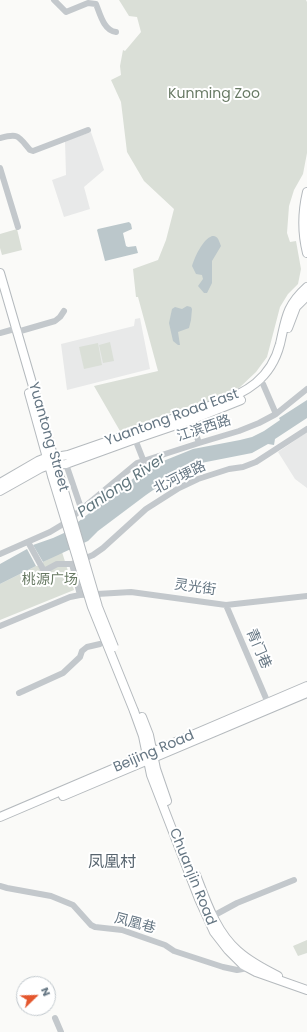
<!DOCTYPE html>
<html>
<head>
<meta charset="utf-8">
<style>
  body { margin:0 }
  #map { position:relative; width:307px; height:1032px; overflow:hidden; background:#fafaf8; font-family:Poppins,sans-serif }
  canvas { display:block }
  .north { position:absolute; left:16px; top:976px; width:40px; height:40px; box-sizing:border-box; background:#fff; border:1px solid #c1c8cd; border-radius:50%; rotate:67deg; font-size:11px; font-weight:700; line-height:16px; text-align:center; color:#657683 }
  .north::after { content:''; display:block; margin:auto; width:14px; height:18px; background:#e4572e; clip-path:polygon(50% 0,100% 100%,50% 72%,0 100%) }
</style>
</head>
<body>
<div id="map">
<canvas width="307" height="1032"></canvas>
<div class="north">N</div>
</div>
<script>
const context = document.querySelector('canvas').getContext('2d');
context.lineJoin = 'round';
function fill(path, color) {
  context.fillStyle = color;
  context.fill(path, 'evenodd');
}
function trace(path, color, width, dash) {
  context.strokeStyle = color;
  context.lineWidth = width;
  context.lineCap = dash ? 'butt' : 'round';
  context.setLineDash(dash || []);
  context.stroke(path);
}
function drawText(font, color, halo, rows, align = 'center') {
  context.font = font + ' Poppins,"Noto Sans SC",sans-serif';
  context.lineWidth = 4;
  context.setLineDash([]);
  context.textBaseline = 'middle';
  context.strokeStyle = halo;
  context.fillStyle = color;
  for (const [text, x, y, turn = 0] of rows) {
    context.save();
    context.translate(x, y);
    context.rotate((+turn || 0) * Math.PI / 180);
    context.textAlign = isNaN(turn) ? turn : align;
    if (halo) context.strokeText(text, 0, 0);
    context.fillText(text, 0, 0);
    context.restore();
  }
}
const built = new Path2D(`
  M91,132L104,170L84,187L90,209L64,217L52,180L66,175L65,141Z
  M140,318L150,369L67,390L61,344L134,326L135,319Z
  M307,432V488L295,479L278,452Z`);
const green = new Path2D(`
  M119,0H306L307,2V153L303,174L294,190L289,206L287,233L290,242L296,241L301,269L298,284L288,294L280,307L267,357L256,372L238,389L210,401L187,407L120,431L94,386L158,371L138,297H136L133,269L158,260L166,240L174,209L144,181L127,152L121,102L111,80L121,75L120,66L123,50L125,51L141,32L137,17L129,16Z
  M17,229L22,250L2,255L0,248V234Z
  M110,342L114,361L103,363L99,345Z
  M98,343L102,365L84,369L79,347Z
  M62,552L74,590L0,620V584L36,566H37L43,563V562Z
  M307,940V953L298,956L293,946Z`);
const water = new Path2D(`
  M129,222L131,224L132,229L123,233L126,246L128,247L136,246L138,253L105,261L97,230L98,229Z
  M212,236C218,235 219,241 221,246L212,261V283L207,293H204L198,286L203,279L202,275L196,274L192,266C195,257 202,240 212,236Z
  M187,306L191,307L192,309L191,320L189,328L178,332L180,345H178L173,341L169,323L172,309L175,307L182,309Z
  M307,400V418L275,439L274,445L268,444L252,453L201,463L175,475L146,495L98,531L88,541L43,562L33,545L53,538L64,533L144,470L151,466L193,449L240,440L252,437L264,431L280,420L279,418Z
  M27,549L36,566L0,584V564Z`);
const minor = new Path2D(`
  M54,0L66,12L88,3L96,4C100,14 104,31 116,32
  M0,138C19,133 18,136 30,150L33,151L88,130
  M0,168L18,227
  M17,332L55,321L60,317L64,311
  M0,333L11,330
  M263,384L276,414
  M190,416L199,443
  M135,439L144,462
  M66,464L81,508
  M28,542L44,571L57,564H72L80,595
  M0,554L50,532L65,523L137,463L199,443L239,431L259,423L276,414L307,389
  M72,564L93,555L103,548L146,509L179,488L198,479L229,469L243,467L256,462L307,429
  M226,605L268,703
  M0,626L70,597L80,595L131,592L226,605L307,596
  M19,693L63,673L80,657L82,651L87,647L100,644
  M0,886L7,888L51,896L73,905L91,925L95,927L122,930L165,945L174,951L223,967L237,970L248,968
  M213,916L237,903L294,880
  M55,1018L61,1032`);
const major = new Path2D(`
  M307,192C302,213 302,233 307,253
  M0,273L55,462
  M288,328L296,307L307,296
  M29,393L52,476
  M0,483L38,461L43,459L68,455L215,404C246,393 271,379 280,344C286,318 286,306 307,287
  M0,491L41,468L49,465L66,464L135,439L191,420L241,400
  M134,711L143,736L151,775L199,899L214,932L228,950L243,965L256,972L307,990
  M142,717L149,735L156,769L167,801
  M63,796L307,693
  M0,817L307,686
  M196,875C206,901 216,932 238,951C249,961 264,969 278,976`);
const majorBridge = new Path2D(`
  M59,474L98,607L114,647
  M52,476L92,607L134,711`);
const parkNames = [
  ["Kunming Zoo",214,94],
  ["桃源广场",50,580]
];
const streetNames = [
  ["Yuantong Road East",172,418,-20],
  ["江滨西路",204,429,-18],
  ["Yuantong Street",48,437,74],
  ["北河埂路",180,478,-26],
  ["灵光街",195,588,8],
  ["青门巷",258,649,67],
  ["Beijing Road",154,752,-23],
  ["Chuanjin Road",192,877,68],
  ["凤凰巷",135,924,15]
];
const waterNames = [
  ["Panlong River",122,486,-34]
];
const quarterNames = [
  ["凤凰村",112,863]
];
fill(built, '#e8e9e9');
fill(green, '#dadfd7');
fill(water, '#bbc7cb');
trace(major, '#b5babe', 10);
trace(minor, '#c3c8cc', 6);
trace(major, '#fff', 8);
trace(majorBridge, '#b5babe', 10, []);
trace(majorBridge, '#fff', 8);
drawText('14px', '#687a64', '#fff', parkNames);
drawText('14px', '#657683', '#fff', streetNames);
drawText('italic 15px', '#60757c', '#fff', waterNames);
drawText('16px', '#57646e', '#fff', quarterNames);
</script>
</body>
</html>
